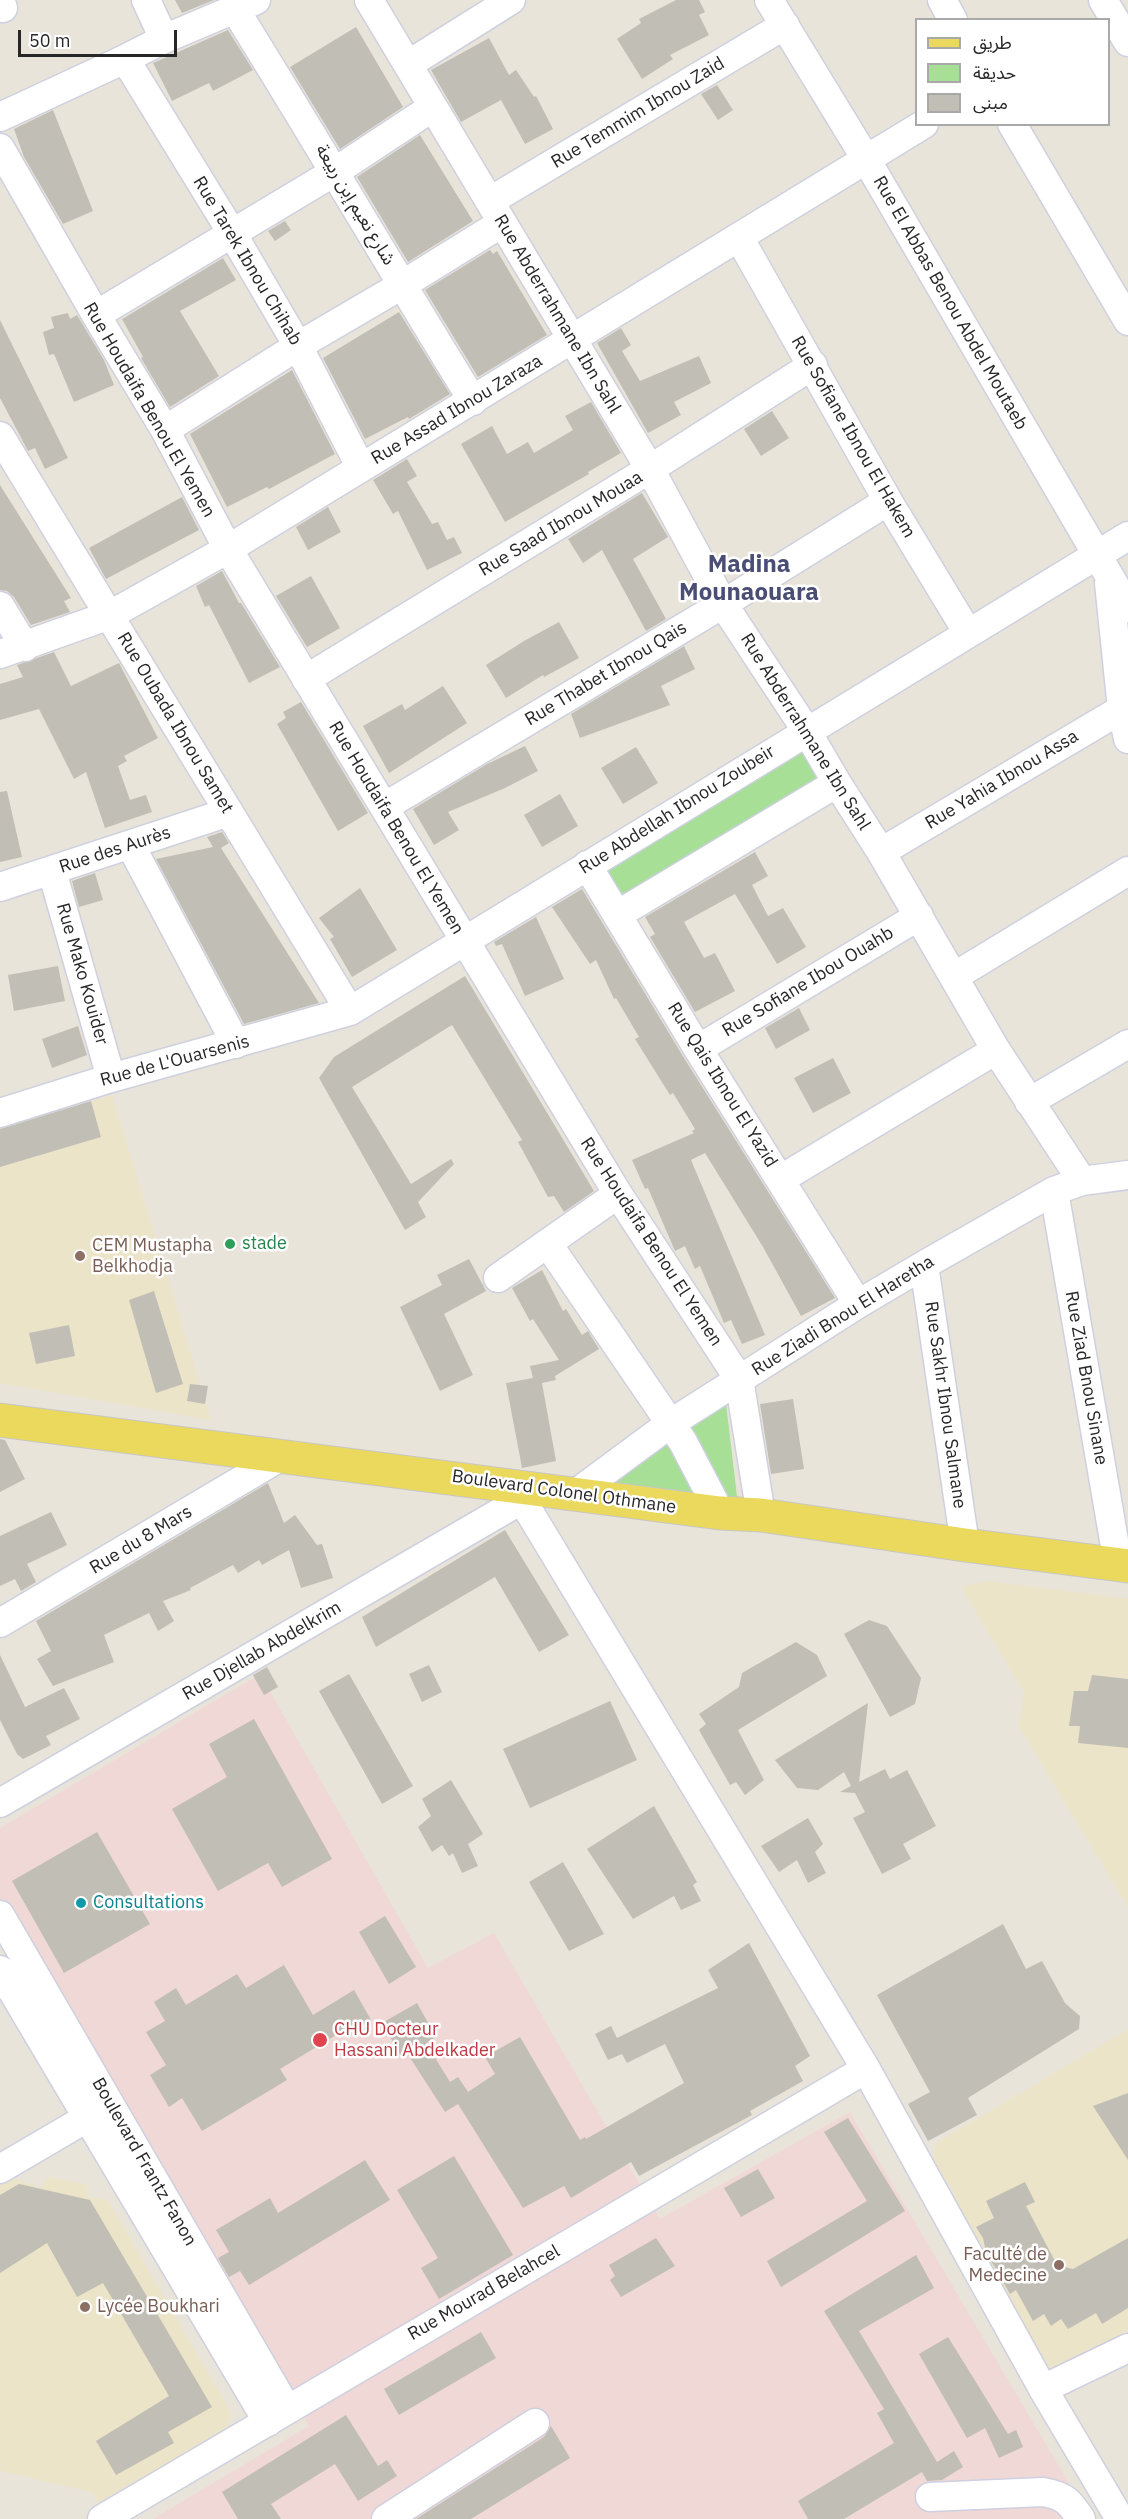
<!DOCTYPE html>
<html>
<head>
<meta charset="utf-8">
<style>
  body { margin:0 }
  #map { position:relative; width:1128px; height:2519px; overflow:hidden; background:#e9e4d9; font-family:"IBM Plex Sans","Noto Sans Arabic",sans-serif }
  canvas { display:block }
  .legend { position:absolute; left:915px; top:18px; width:195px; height:108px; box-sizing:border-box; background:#fff; border:2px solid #a9a9a9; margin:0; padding:8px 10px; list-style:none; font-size:18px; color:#272727 }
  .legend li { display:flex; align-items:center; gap:12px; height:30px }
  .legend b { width:30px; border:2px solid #a9a9a9 }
  .scale { position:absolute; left:18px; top:30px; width:159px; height:27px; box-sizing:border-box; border:3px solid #272727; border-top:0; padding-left:8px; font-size:18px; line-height:21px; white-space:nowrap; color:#272727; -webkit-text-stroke:4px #fff; paint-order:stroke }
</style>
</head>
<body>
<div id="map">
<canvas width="1128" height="2519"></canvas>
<ul class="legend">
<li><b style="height:8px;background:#ead95d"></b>طريق</li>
<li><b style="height:16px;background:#a7df97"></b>حديقة</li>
<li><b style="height:16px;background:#c1beb6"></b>مبنى</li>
</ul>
<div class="scale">50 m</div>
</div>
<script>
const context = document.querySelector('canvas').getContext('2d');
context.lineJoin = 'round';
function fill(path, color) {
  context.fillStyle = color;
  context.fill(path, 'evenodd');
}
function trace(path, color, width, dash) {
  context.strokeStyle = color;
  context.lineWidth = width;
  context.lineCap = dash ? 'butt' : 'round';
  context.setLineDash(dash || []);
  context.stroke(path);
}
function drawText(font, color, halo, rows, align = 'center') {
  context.font = font + ' "IBM Plex Sans","Noto Sans Arabic",sans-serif';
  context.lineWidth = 5;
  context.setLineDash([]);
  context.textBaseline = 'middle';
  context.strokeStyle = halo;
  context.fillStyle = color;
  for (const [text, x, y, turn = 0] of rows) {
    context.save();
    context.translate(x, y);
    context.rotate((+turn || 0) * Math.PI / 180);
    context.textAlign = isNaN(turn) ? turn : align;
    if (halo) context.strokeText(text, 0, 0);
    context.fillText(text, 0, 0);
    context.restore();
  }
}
const education = new Path2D(`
  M112,1095L211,1420L0,1383V1129Z
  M986,1581L1128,1599V1907L1019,1726L1024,1692L961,1587Z
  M1128,2029V2330L1051,2370L952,2200L954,2192L934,2164L935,2144Z
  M8,2176L40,2188L49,2177L86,2184L89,2197L108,2200L232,2414L225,2432L98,2502L91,2492L1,2471L0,2469V2181Z`);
const medical = new Path2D(`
  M260,1674L428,1968L494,1933L660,2219L850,2112L1090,2519H153L309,2426L289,2388L0,1898V1828Z`);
const green = new Path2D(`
  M799,742L824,784L618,909L593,867Z
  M726,1403L738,1505L596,1484Z`);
const building = new Path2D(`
  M175,0H214L182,13Z
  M676,0H699L705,12L699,15L709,35L670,55L673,59L642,79L617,39L641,23L639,19Z
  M356,27L403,107L340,149L290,67Z
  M228,30L253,70L213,91L209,83L172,101L153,63Z
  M489,38L509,75L516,70L534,97L536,96L553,129L525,144L501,100L461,122L431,70Z
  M717,85L733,110L718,120L701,94Z
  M53,110L93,211L63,224L24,157L14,129Z
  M420,135L473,221L408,262L357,177Z
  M285,221L291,230L275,241L268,231Z
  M490,250L493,254L497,251L547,335L478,377L425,290Z
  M223,258L236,280L180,311L219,376L170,407L141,358L143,357L122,319L119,321Z
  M399,312L450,394L409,419L408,417L365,439L323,358Z
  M68,313L70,319L77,315L104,360L114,385L74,402L54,354L49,355L43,332L54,328L51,317Z
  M0,320L68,458L45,469L35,448L28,451L0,398Z
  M621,328L631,345L622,351L640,381L699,356L711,383L674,402L681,415L648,433L597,343Z
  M292,370L335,454L269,489L267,487L227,507L190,434Z
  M591,402L621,453L588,472L589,474L505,522L461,444L492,426L507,454L528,442L534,453L573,430L565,416Z
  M772,411L789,438L761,456L744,429Z
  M407,459L417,476L407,482L432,524L438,522L447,540L454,537L462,553L427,570L398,511L393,514L373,480Z
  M0,485L71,598L64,601L70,612L31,625L14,597L7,591L0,590Z
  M642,493L668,537L633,559L666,619L646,631L602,550L583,563L568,539Z
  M182,497L199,530L106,579L89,548Z
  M328,507L341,532L308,550L296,527Z
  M222,571L239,603H241L280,667L249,683L209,605L205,607L196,586Z
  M311,576L340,628L307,647L276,596Z
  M559,622L579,658L544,677L543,675L506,698L486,665L524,641Z
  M684,646L695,669L661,686L670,705L580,738L571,714Z
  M54,652L71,686L119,663L158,738L124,756L127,761L118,766L130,800L146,795L152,812L105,828L86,772L74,779L39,709L0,720V684L23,677L17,665Z
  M443,686L467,723L389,773L363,726L402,704L405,710Z
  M301,702L368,813L338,831L277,724L286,718L283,712Z
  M525,746L538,771L505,788L448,812L459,830L434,845L413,809L487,764Z
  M636,747L658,783L623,804L601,768Z
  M7,791L22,857L0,862V792Z
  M560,794L578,826L542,847L524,815Z
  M222,832L229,843L221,848L319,1003L244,1024L156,859L213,847L207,837Z
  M755,852L768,876L752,885L768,916L783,908L806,947L777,964L735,894L684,922L704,958L715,953L735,991L695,1012L650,937L655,934L645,917Z
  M95,873L103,900L79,907L72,881Z
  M360,888L397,950L352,977L330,939L334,937L319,918Z
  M582,889L684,1058L835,1298L801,1316L763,1247L705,1153L691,1160L765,1335L742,1344L731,1320L724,1323L700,1266L695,1269L685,1246L675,1251L648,1188L645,1189L632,1160L694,1133L692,1131L695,1129L673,1093L670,1095L635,1039L639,1037L616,998L614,999L596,960L590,964L552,907Z
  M536,917L564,979L525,996L502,944L496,946L494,942Z
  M58,966L65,1001L14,1011L8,975Z
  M465,976L594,1191L564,1212L554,1196L548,1197L518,1142L522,1140L452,1025L352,1087L411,1184L451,1159L454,1164L418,1202L426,1217L405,1230L319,1078L334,1057Z
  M799,1008L810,1030L776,1049L765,1028Z
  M78,1026L87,1055L52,1068L42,1039Z
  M833,1058L851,1093L813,1113L794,1078Z
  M91,1101L101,1137L0,1167V1129Z
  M469,1259L486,1291L444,1314L473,1375L440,1391L400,1307L442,1285L437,1275Z
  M542,1270L563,1311L566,1309L582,1335L588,1331L599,1349L555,1376L556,1380L542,1383L556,1461L522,1468L506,1383L533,1378L530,1366L559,1360L533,1319L530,1321L512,1288Z
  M154,1291L183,1384L156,1393L129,1300Z
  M69,1325L75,1356L36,1364L29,1333Z
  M190,1384L208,1386L205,1404L187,1401Z
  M793,1399L804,1469L771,1474L760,1404Z
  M0,1439L5,1440L25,1479L0,1492Z
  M268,1483L284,1523L295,1515L317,1545L322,1544L333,1578L301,1588L289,1550L262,1565L259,1560L238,1573L233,1565L190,1588L191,1590L163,1601L174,1621L158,1631L149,1613L104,1635L114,1662L53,1686L37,1659L51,1651L36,1621Z
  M51,1512L67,1545L27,1564L36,1582L21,1591L15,1579L0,1586V1536Z
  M505,1530L569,1635L539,1652L495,1577L376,1647L362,1617Z
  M869,1620L887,1626L921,1678L915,1704L890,1717L844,1634Z
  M796,1642L817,1655L827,1676L738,1730L764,1780L745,1795L736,1782L730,1785L699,1730L706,1724L699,1714L739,1687L742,1673Z
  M0,1655L25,1707L64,1688L80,1719L46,1736L51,1745L23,1759L17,1754L0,1720Z
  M429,1665L442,1692L422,1702L409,1674Z
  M267,1667L278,1687L264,1695L253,1675Z
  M349,1674L413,1786L382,1804L319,1691Z
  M1092,1675L1128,1679V1748L1078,1743L1080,1726H1069L1074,1691H1088Z
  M610,1701L637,1760L530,1808L503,1749Z
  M868,1703L859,1782L885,1769L890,1779L907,1770L936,1826L903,1844L911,1859L882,1874L853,1818L865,1812L855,1793L840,1792L851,1786L844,1772L818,1790L797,1788L775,1760Z
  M254,1719L332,1859L282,1887L268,1863L218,1891L172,1809L227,1777L209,1744Z
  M451,1780L483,1834L468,1844L478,1866L462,1873L453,1853L449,1856L442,1845L432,1852L418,1827L431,1816L422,1799Z
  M654,1806L697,1882L693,1885L701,1901L681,1910L674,1896L633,1919L587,1849Z
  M808,1818L823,1844L815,1852L826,1873L808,1883L797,1860L779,1872L761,1846Z
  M97,1832L150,1924L64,1973L12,1881Z
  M563,1862L604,1934L569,1951L529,1882Z
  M385,1916L416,1967L389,1984L359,1932Z
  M1003,1924L1026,1969L1042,1961L1065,2003L1080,2016L1079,2029L968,2098L977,2115L928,2141L908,2104L930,2092L877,1995Z
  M749,1943L810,2056L795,2066L803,2081L750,2111L752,2115L639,2176L631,2162L571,2198L564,2186L523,2208L458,2104L445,2112L407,2053L401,2056L382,2023L417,2003L436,2037L426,2043L450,2082L458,2077L468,2092L495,2074L485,2057L520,2037L580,2140L585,2137L586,2139L684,2083L665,2044L627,2063L622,2054L608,2060L595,2034L611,2026L617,2038L718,1988L708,1970Z
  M284,1965L313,2015L354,1990L371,2020L354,2030L351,2026L280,2069L287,2080L202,2131L182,2098L169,2107L150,2075L166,2065L146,2032L165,2021L154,2002L176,1988L186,2005L237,1974L246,1988Z
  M1128,2093V2160L1093,2106Z
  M848,2118L905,2211L781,2287L767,2261L867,2201L824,2132Z
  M454,2156L513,2255L439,2299L421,2268L438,2258L397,2190Z
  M365,2160L390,2200L249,2285L240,2271L229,2277L218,2258L229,2252L216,2230L270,2198L278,2213Z
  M758,2169L775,2198L741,2217L724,2188Z
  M1025,2182L1035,2202L1026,2206L1057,2265L1073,2269L1128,2238V2308L1102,2324L1096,2313L1068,2329L1061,2319L1051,2326L1044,2314L1033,2321L1016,2290L1010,2294L986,2252L983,2238L976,2227L994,2218L986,2201Z
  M19,2184L90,2200L212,2407L168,2432L174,2443L116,2475L96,2441L169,2396L103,2283L77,2297L47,2243L0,2273V2195Z
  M656,2238L675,2266L621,2297L610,2280L615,2276L609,2265Z
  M916,2255L934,2288L859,2331L937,2462L954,2451L963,2467L942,2480L927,2481L922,2472L844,2519H808L798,2501L894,2443L877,2413L884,2409L824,2311Z
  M481,2332L496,2358L399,2415L384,2389Z
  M948,2337L1008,2434L1016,2430L1023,2447L999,2458L985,2428L967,2438L919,2354Z
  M346,2415L378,2466L387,2460L397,2476L358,2501L335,2464L271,2504L281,2519H238L222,2492Z
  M551,2426L570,2458L471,2519H416L544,2437Z`);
const minor = new Path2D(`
  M0,0L3,8
  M146,0L164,39
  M369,0L650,469L723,604L806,730L837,783L881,852L996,1050L1082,1181
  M769,0L866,159L1128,608
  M942,0L953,20
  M1103,0L1128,42
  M236,11C316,140 393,271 473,401
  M125,59L232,233L298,346L361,468
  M409,64L511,0
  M0,117L125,59L164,39L256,0
  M1012,124L1128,321
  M0,148L96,315L165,430L228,549L618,1194L739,1379L761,1515
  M490,201L785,25
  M740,239L888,501L968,633
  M96,315L336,171L433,107
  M165,430L298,346L402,285L502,223
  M0,436L350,1011
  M1109,583L1122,709L1128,739
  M0,606L25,647
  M0,654L110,615L228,549L924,124
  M306,679L650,469L813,365
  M384,807L723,604L888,501
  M131,846L236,1044
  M881,852L1122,709
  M587,865L698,1049L858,1304
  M52,871L111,1078
  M0,887L229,812
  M617,915L837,783
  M955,976L1128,871
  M698,1049L919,916
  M1029,1102L1128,1044
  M0,1113L111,1078L350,1011L1128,536
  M781,1179L996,1050
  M1054,1191L1118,1564
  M548,1244L683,1442L720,1513
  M924,1265L965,1545
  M498,1278L618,1194
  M513,1485L866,2069L1043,2389L1120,2519
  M575,1494L671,1423L858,1304L924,1265L1054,1191L1082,1181L1128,1175
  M0,1623L282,1456
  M0,1803L523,1499
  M0,1915L287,2409
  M0,1970L268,2422
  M0,2169L104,2108
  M1043,2389L1128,2348
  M930,2497L1043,2492C1065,2496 1069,2501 1081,2519
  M102,2519L866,2069
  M386,2519L535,2423`);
const major = new Path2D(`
  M0,1420L720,1513L761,1515L965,1545L1128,1566`);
const markers = [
  [230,1244,6,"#2e9e5b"],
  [80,1256,6,"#8d6e63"],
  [81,1903,6,"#0f9aa8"],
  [320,2040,8,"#e0444e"],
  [1059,2265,6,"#8d6e63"],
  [85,2307,6,"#8d6e63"]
];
const streetNames = [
  ["Rue Temmim Ibnou Zaid",638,113,-31],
  ["شارع نعيم إبن ربيعة",355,205,59],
  ["Rue Tarek Ibnou Chihab",247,261,59],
  ["Rue El Abbas Benou Abdel Moutaeb",950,303,60],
  ["Rue Abderrahmane Ibn Sahl",557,314,59],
  ["Rue Houdaifa Benou El Yemen",149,410,60],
  ["Rue Assad Ibnou Zaraza",457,410,-31],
  ["Rue Sofiane Ibnou El Hakem",853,437,60],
  ["Rue Saad Ibnou Mouaa",561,524,-31],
  ["Rue Thabet Ibnou Qais",606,674,-31],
  ["Rue Oubada Ibnou Samet",175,723,59],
  ["Rue Abderrahmane Ibn Sahl",805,732,58],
  ["Rue Yahia Ibnou Assa",1002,780,-31],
  ["Rue Abdellah Ibnou Zoubeir",677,810,-32],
  ["Rue Houdaifa Benou El Yemen",396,828,59],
  ["Rue des Aurès",115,850,-18],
  ["Rue Mako Kouider",82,974,74],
  ["Rue Sofiane Ibou Ouahb",808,982,-31],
  ["Rue de L'Ouarsenis",175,1061,-15],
  ["Rue Qais Ibnou El Yazid",722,1085,58],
  ["Rue Houdaifa Benou El Yemen",651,1242,57],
  ["Rue Ziadi Bnou El Haretha",843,1316,-32],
  ["Rue Ziad Bnou Sinane",1086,1378,80],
  ["Rue Sakhr Ibnou Salmane",945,1405,82],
  ["Boulevard Colonel Othmane",564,1492,8],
  ["Rue du 8 Mars",141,1540,-31],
  ["Rue Djellab Abdelkrim",262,1651,-30],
  ["Boulevard Frantz Fanon",144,2162,60],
  ["Rue Mourad Belahcel",484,2293,-30]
];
const leisureNames = [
  ["stade",242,1244]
];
const educationNames = [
  ["CEM Mustapha",92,1246],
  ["Belkhodja",92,1267],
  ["Faculté de",1047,2255,"right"],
  ["Medecine",1047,2276,"right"],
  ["Lycée Boukhari",97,2307]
];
const cultureNames = [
  ["Consultations",93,1903]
];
const healthNames = [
  ["CHU Docteur",334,2030],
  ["Hassani Abdelkader",334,2051]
];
const districtNames = [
  ["Madina",749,565],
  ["Mounaouara",749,593]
];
fill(education, '#ebe4c8');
fill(medical, '#f0d8d6');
fill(green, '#a7df97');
fill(building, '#c1beb6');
trace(minor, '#ced0e0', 31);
trace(major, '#c7c7c7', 35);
trace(minor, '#fff', 28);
trace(major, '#ead95d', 33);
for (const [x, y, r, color] of markers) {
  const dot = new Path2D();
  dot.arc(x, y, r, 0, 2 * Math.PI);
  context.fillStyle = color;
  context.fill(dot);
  trace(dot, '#fff', 2);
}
drawText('18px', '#272727', '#fff', streetNames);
drawText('18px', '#27864d', '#fff', leisureNames, 'left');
drawText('18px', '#785e54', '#fff', educationNames, 'left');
drawText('18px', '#0d838f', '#fff', cultureNames, 'left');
drawText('18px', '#be3a42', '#fff', healthNames, 'left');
drawText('bold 24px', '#4a4d75', '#fff', districtNames);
</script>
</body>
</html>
